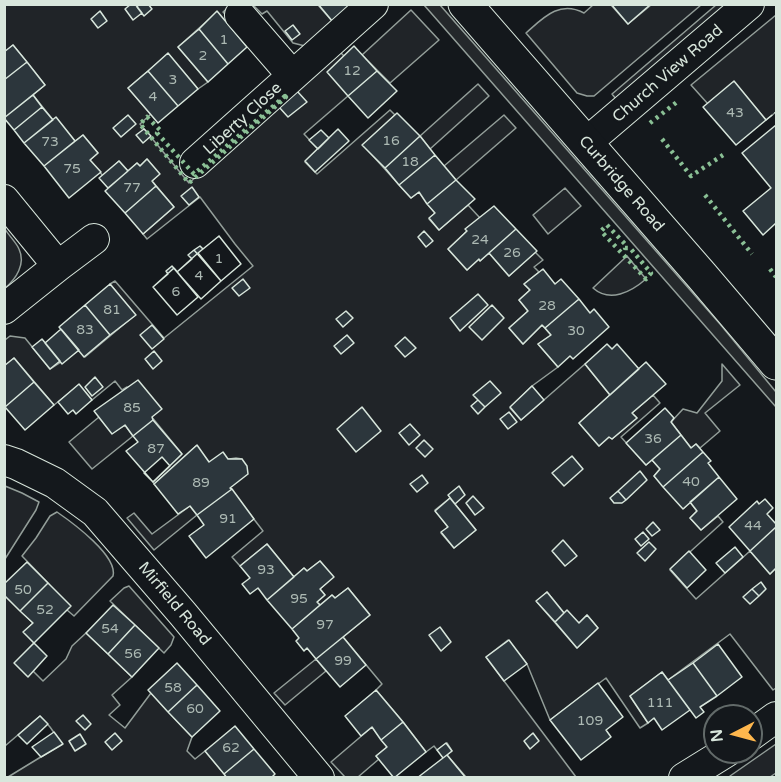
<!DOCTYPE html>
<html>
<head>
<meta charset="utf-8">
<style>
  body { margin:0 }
  #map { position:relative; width:781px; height:782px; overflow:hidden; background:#14181c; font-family:"Varela Round",sans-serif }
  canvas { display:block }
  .frame { position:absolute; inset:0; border:6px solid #d8e6dc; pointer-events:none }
  .north { position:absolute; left:703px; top:704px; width:60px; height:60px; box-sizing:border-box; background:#14181c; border:2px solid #626a69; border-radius:50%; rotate:264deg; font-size:16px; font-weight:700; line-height:24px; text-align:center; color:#d8e6dc }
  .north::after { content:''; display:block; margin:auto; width:21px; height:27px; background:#ffb74d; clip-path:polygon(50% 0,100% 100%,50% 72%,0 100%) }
</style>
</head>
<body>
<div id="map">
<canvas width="781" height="782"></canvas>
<div class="frame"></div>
<div class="north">N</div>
</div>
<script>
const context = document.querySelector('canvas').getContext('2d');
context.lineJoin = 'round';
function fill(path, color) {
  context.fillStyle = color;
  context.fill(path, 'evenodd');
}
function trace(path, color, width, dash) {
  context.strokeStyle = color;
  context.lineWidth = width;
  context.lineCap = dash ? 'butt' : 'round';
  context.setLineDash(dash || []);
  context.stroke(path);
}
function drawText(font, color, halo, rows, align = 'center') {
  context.font = font + ' "Varela Round",sans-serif';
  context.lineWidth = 4.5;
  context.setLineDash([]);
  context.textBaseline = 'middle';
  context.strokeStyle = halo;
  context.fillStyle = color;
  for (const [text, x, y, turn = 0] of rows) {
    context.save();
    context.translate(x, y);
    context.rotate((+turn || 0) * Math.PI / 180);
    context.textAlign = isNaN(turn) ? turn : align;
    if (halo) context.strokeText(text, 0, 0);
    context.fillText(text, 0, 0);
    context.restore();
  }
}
const green = new Path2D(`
  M4,5H231L223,12L239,29L235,33L217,12L178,47L208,82L198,89L168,54L128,88L151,114L140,124L189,183L339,51L344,56L348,96L304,134L318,149L305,162L317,174L390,110L395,115L363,145L411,198L419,192L435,213L429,219L439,230L468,205L480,218L466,229L467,231L448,249L467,270L479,259L480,261L489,253L509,276L535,252L543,260L534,267L539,272L524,284L530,290L519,300L528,311L509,328L523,344L542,325L551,335L538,344L558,367L532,386L510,408L521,420L585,364L610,395L579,423L599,446L609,437L612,439L637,418L632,413L653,395L660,403L621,437L646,465L652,460L660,469L654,476L684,508L690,502L697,511L690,518L701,530L718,516L723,522L670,570L696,599L750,551L770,574L776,568V688L773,690L730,634L668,680L662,672L630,696L648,723L640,728L606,678L550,720L527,664L508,640L486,657L576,777H466L447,755L452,751L447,743L437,750L434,746L426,752L403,722L376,690L382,684L343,637L370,615L348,588L335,598L332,595L320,605L317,602L325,595L320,589L333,577L320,561L307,571L304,568L294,577L267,544L240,566L232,557L263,531L230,488L242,459L236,458L209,462L196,446L154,484L153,482L182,454L128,388L127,387L122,390L115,381L92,400L79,385L54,405L14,358L5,366V340L10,336L25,338L50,369L79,350L85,357L135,315L110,284L115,281L164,338L253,266L235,244L200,197L147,239L143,234L174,207L152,181L159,174L147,159L140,166L137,163L128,171L119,161L103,176L90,160L98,153L83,135L75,141L56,118L53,120L33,95L45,85L13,45L5,52ZM450,498L476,530L454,548L441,533L448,527L435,510ZM547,592L564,613L579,623L587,615L598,628L577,648L537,602Z
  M253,5H318L333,22L305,46L293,43L267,11L262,14Z
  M593,5H611L628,24L651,5H701L594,96H587L577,93L526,33C543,18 559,0 584,13Z
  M716,5H729L616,99L612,94Z
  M411,10L439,40L390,83L362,55Z
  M776,15V112L766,120L734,82L708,104L691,85Z
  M478,84L489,96L430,149L420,136Z
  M504,115L516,128L456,180L444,166Z
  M565,188L581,206L548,234L533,215Z
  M5,229C9,236 16,242 19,249C26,264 16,279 5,288Z
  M627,256L646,279C631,292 610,303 593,288Z
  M722,364L740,385L705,413L720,431L700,448L696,444L691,448L671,422L683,409L697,413L722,381Z
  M99,417L112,433L125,425L133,436L92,469L69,442Z
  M5,486L22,493L39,502L36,510L5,559Z
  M190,506L197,515L154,550L127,518L134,513L152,534Z
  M57,512C73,523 118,556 113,576L74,616L67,610L48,583L22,556L36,538L50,516Z
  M129,586L174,637L171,645L164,653L110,601L124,588Z
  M4,595L33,623L24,632L34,643L15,663L33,671L43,681L66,659L72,646L86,633L132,677L112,695L120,705L109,715L125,728L151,693L192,737L187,751L195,759L205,751L227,777H8L62,744L50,727L40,716L5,746Z
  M316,659L326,671L285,705L274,693Z
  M372,727L387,747L376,756L379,759L358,777H345L331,762Z
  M776,744V773L770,777H731L730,776Z`);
const parking = new Path2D(`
  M424,5H440L720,324L776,392V407Z`);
const building = new Path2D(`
  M131,4H135L142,13L133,20L125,9Z
  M139,4H148L152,9L144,16L137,7Z
  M318,4H354L333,22Z
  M611,4H651L628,24Z
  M100,11L107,21L98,28L91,19Z
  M217,11L247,47L228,64L199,29Z
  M293,25L300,34L292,40L285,31Z
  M199,29L228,64L208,82L178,47Z
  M13,45L27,62L4,80V52Z
  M354,46L377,71L348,96L327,72Z
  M168,53L198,89L178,106L148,71Z
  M27,62L45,85L4,118V80Z
  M148,71L178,106L158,123L128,88Z
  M377,71L397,91L368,118L348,96Z
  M734,81L766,120L736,145L703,107Z
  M297,91L307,102L288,117L279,107Z
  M33,95L42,107L14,130L4,118Z
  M42,107L53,120L24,143L14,130Z
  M397,113L420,136L385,168L362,145Z
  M128,115L136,124L121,137L113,128Z
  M56,117L75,141L44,166L24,143Z
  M776,125V223L763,235L743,211L771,188L742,153Z
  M144,129L151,136L143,143L136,135Z
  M338,129L349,141L315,172L305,161Z
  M321,130L329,138L318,149L309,140Z
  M83,135L98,153L90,160L101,172L69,198L44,166Z
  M420,136L435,155L399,185L385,168Z
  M435,155L456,180L427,204L419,192L411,198L399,185Z
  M147,159L160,174L152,181L156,186L125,213L105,191L137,163L140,166Z
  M119,161L128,171L108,188L99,178Z
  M456,180L475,199L439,230L429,218L435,213L427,204Z
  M156,186L174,207L143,234L125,213Z
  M192,187L199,197L189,205L181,196Z
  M494,206L516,229L480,261L479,259L467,270L448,249L467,231L465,229Z
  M516,229L537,251L509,276L489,253Z
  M424,231L433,241L426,247L418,237Z
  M219,236L241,264L221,281L198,253Z
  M219,236L241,264L221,281L194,250L200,246L203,249Z
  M194,250L221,281L201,299L177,272L192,259L188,255Z
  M198,253L221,281L201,299L177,272Z
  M172,266L198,297L177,315L153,287L168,274L166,271Z
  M174,268L198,297L177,315L153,287Z
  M543,269L555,284L561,279L579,299L545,328L542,325L523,344L509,328L528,311L519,300L530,290L524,284Z
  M243,279L250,288L239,296L232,288Z
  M110,284L136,315L110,335L85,305Z
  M478,294L488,305L460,331L450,318Z
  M579,299L590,313L594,309L609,327L573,359L570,356L558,367L538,344L551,335L545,328Z
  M85,305L110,335L84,357L59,327Z
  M492,305L504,318L482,340L469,327Z
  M346,311L353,318L343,327L336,319Z
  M152,325L164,339L152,349L140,335Z
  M61,329L79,350L62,364L45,343Z
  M347,335L354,343L341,354L334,346Z
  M405,337L416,348L405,357L395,346Z
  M42,339L60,361L50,369L32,347Z
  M607,344L612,349L617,344L639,369L610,395L585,364Z
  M154,351L162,361L153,369L145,359Z
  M14,358L34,382L5,407L4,366Z
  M646,362L666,384L632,413L637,418L612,439L609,437L599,446L579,423Z
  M95,377L103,387L92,396L85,387Z
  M138,380L162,409L152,417L153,420L133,436L125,425L112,434L94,411Z
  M490,381L501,393L485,407L473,395Z
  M34,382L54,405L25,430L5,407Z
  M79,384L92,400L76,414L73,410L68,414L58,402Z
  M532,386L544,400L521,420L510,407Z
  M478,400L485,407L478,414L471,406Z
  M362,407L381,431L356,452L337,429Z
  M665,408L674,418L671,422L681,435L646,465L626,443Z
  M509,412L517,422L508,429L500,419Z
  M153,420L182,454L153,482L126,451L138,442L133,436Z
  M410,424L420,435L409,445L399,433Z
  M681,435L691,448L696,444L703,452L663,487L654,476L660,469L652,460Z
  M424,440L433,449L425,457L416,448Z
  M197,445L209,462L223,452L228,459H242L247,466L248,474L230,488L232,489L197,515L190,506L178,514L154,484Z
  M703,452L711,461L708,463L719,477L683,509L663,487Z
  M572,456L583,469L564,486L552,473Z
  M162,457L170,466L153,482L144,473Z
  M640,471L647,480L626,500L618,491Z
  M422,475L428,483L417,492L410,484Z
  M719,477L737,499L701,530L690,518L697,511L690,502Z
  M459,486L465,495L455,504L448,495Z
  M232,489L254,519L206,558L189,536L204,525L197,515Z
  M618,491L626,500L622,503H614L610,498Z
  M473,496L484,508L475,515L466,503Z
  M450,498L476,530L454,548L441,532L448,527L435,511Z
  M765,499L773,508L767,514L776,524V527L750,551L729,527L757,501L759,504Z
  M653,522L660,530L652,536L646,529Z
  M776,527V568L770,574L750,551Z
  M643,532L649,539L641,546L635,539Z
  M563,540L577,556L565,566L552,551Z
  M649,542L656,549L645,561L637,553Z
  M267,544L294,577L267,600L258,588L250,594L242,584L250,578L240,566Z
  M735,547L743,557L725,573L716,563Z
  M689,551L706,570L687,588L670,569Z
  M320,561L334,577L320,589L325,595L317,602L320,605L292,629L267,600L304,568L307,571Z
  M27,562L48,583L20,611L4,595V584Z
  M761,582L766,589L759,596L752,589Z
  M48,583L71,606L34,643L23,632L33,623L20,611Z
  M348,588L370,615L316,659L307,648L304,651L296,641L299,638L292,629L332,595L335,598Z
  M752,589L759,596L750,604L743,597Z
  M547,592L564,613L555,622L536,601Z
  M113,605L135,625L108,654L86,633Z
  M567,610L579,623L587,615L598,628L577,648L555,622Z
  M135,625L159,648L132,677L108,654Z
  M440,627L451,642L441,651L429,635Z
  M343,637L366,665L340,687L316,659Z
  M509,640L527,664L504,681L486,657Z
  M34,643L47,656L28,677L14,663Z
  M718,644L742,677L717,696L693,663Z
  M177,663L197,685L168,712L148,690Z
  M693,663L717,696L700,707L704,712L696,718L668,680Z
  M662,672L690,710L662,730L654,718L648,723L630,696Z
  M598,683L623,717L606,730L611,737L581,760L550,720Z
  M197,685L220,711L192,737L168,712Z
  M376,690L403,722L381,740L372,727L361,736L345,716Z
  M83,715L91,724L85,730L76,721Z
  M40,716L48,724L27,744L18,735Z
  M403,722L426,752L394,778L376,756L387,747L381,740Z
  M235,726L254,749L224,774L205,751Z
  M54,732L63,744L41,757L32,747Z
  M115,733L122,741L112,750L105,742Z
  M533,733L539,741L530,749L524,741Z
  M80,734L86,744L75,751L69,741Z
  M446,743L452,751L443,758L437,750Z
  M254,749L275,774L271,778H227L224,774Z
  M447,755L466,778H417L443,758Z`);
const minor = new Path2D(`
  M240,15L292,75
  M586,143L749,4
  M195,163L373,4
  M4,200L58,266L4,309
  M58,266L94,239
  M4,460L16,464L55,483L95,512L183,614L319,778
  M751,735L776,717
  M684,778L726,752`);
const primary = new Path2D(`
  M465,4L702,276L776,363`);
const hedge = new Path2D(`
  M285,96L286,97L189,183L140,124L147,117L160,130L157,133L194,174Z
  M650,123L677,102
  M662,139L691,176L723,155
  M705,195L752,254
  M607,225L625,244V248H630L651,273L646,279L601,231Z
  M770,269L776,277`);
const fence = new Path2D(`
  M766,120L776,112`);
const numberNames = [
  ["1",224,40],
  ["2",203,56],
  ["12",352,71],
  ["3",173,80],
  ["4",153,97],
  ["43",735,113],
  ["16",391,141],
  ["73",50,142],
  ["18",410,162],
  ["75",72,169],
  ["77",132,188],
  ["24",480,240],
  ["26",512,253],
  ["1",219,259],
  ["4",199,276],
  ["6",176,292],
  ["28",547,306],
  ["81",112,310],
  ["83",85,330],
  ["30",576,331],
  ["85",132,408],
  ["36",653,439],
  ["87",156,449],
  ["40",691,482],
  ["89",201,483],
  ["91",228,519],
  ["44",753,526],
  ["93",266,570],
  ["50",23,590],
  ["95",299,599],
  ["52",45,610],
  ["97",325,625],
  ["54",110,629],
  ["56",133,654],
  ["99",343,661],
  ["58",173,688],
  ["111",660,703],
  ["60",195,709],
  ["109",590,721],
  ["62",231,748]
];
const streetNames = [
  ["Church View Road",668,74,-41],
  ["Liberty Close",243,119,-42],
  ["Curbridge Road",621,184,49],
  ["Mirfield Road",174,604,50]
];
fill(green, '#202428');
trace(green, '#939e99', 1.5);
fill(parking, '#24282b');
trace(parking, '#939e99', 1.5);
fill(building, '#2c363c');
trace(building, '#d8e6dc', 1.5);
trace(minor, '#d8e6dc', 32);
trace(primary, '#d8e6dc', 35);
trace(minor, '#14181c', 30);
trace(primary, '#14181c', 33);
trace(hedge, '#8ac095', 4.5, [3, 4.5]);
trace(fence, '#d8e6dc', 1.5, [8, 3]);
drawText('14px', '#adbab4', null, numberNames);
drawText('16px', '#d8e6dc', '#14181c', streetNames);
</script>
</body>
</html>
